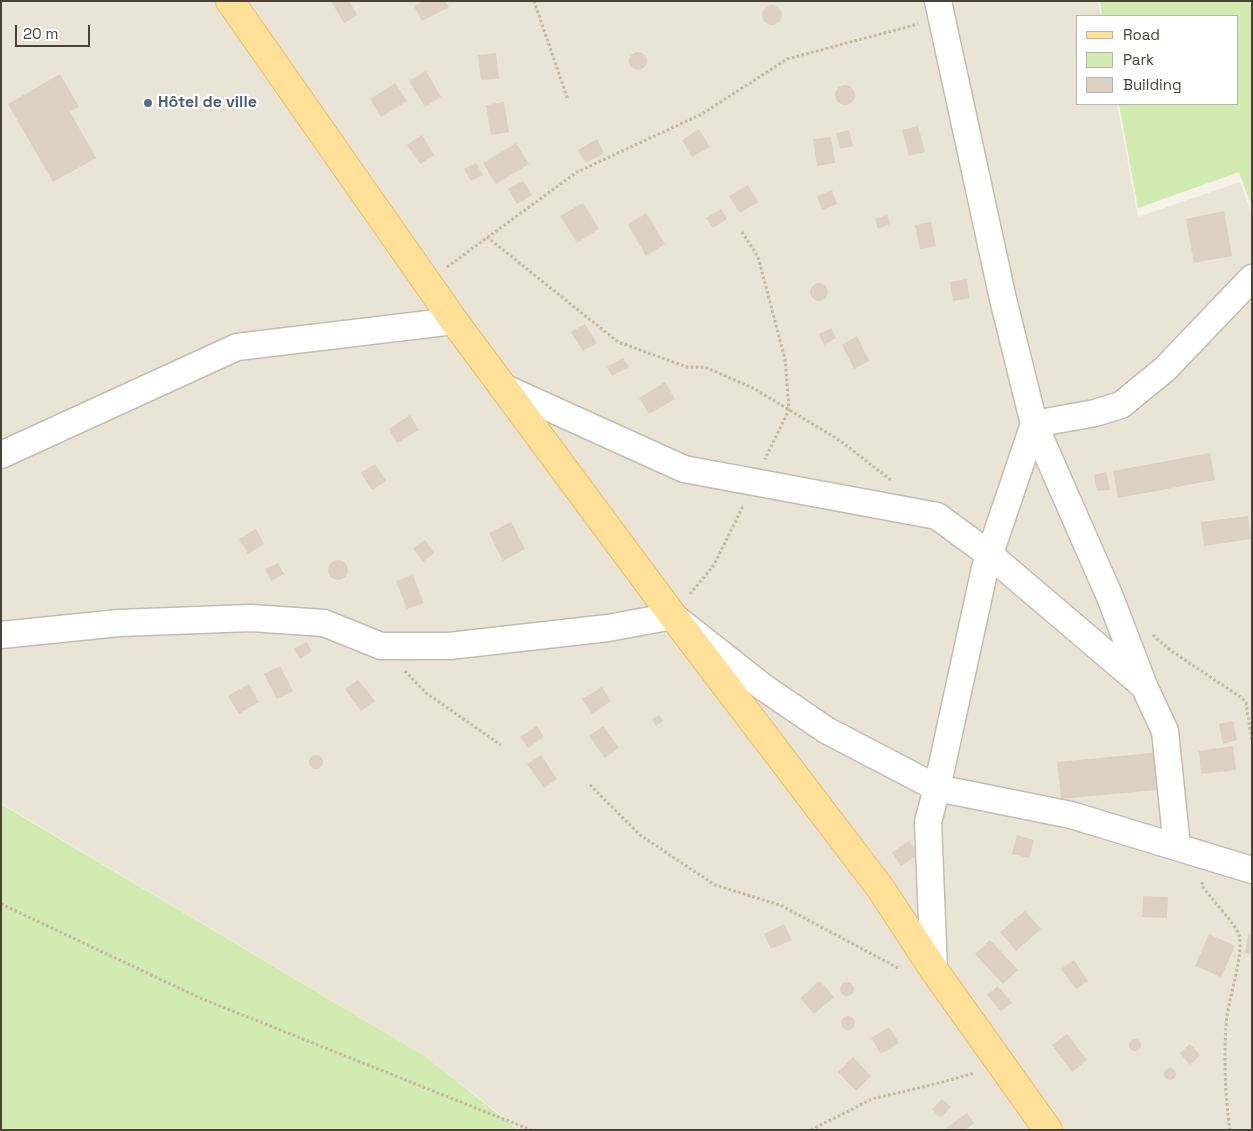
<!DOCTYPE html>
<html>
<head>
<meta charset="utf-8">
<style>
  body { margin:0 }
  #map { position:relative; width:1253px; height:1131px; overflow:hidden; background:#f5f2ea; font-family:"Space Grotesk",sans-serif }
  canvas { display:block }
  .frame { position:absolute; inset:0; border:2px solid #4a4237; pointer-events:none }
  .legend { position:absolute; left:1076px; top:15px; width:162px; height:90px; box-sizing:border-box; background:#fff; border:1px solid #b7b3af; margin:0; padding:6px 9px; list-style:none; font-size:15px; color:#4a4237 }
  .legend li { display:flex; align-items:center; gap:10px; height:25px }
  .legend b { width:25px; border:1px solid #b7b3af }
  .scale { position:absolute; left:15px; top:25px; width:75px; height:22px; box-sizing:border-box; border:2px solid #4a4237; border-top:0; padding-left:6px; font-size:15px; line-height:18px; white-space:nowrap; color:#4a4237; -webkit-text-stroke:4px #fff; paint-order:stroke }
</style>
</head>
<body>
<div id="map">
<canvas width="1253" height="1131"></canvas>
<div class="frame"></div>
<ul class="legend">
<li><b style="height:6px;background:#ffe099"></b>Road</li>
<li><b style="height:14px;background:#d2ebb1"></b>Park</li>
<li><b style="height:14px;background:#dbd0c1"></b>Building</li>
</ul>
<div class="scale">20 m</div>
</div>
<script>
const context = document.querySelector('canvas').getContext('2d');
context.lineJoin = 'round';
function fill(path, color) {
  context.fillStyle = color;
  context.fill(path, 'evenodd');
}
function trace(path, color, width, dash) {
  context.strokeStyle = color;
  context.lineWidth = width;
  context.lineCap = dash ? 'butt' : 'round';
  context.setLineDash(dash || []);
  context.stroke(path);
}
function drawText(font, color, halo, rows, align = 'center') {
  context.font = font + ' "Space Grotesk",sans-serif';
  context.lineWidth = 4.5;
  context.setLineDash([]);
  context.textBaseline = 'middle';
  context.strokeStyle = halo;
  context.fillStyle = color;
  for (const [text, x, y, turn = 0] of rows) {
    context.save();
    context.translate(x, y);
    context.rotate((+turn || 0) * Math.PI / 180);
    context.textAlign = isNaN(turn) ? turn : align;
    if (halo) context.strokeText(text, 0, 0);
    context.fillText(text, 0, 0);
    context.restore();
  }
}
const residential = new Path2D(`
  M1,1H1098L1101,16H1077V104H1117L1138,217L1240,182L1252,214V1130H520L426,1057L1,803Z`);
const green = new Path2D(`
  M1100,1H1252V207L1239,172L1138,208L1119,104H1237V16H1102Z
  M1,804L426,1057L518,1130H1Z`);
const building = new Path2D(`
  M331,1H349L357,15L344,23Z
  M424,1H445L449,7L422,21L414,6Z
  M762 15a10 10 0 1 1 20 0a10 10 0 1 1-20 0Z
  M629 61a9 9 0 1 1 18 0a9 9 0 1 1-18 0Z
  M496,53L499,79L481,80L478,55Z
  M426,71L441,97L425,107L409,81Z
  M60,74L79,107L70,112L96,158L53,182L8,104Z
  M395,83L407,101L381,117L370,99Z
  M835 95a10 10 0 1 1 20 0a10 10 0 1 1-20 0Z
  M504,102L509,132L491,135L486,105Z
  M918,126L925,152L909,156L902,130Z
  M699,129L710,147L692,157L682,140Z
  M849,130L853,146L840,149L836,133Z
  M422,135L434,155L420,164L407,145Z
  M831,137L835,163L817,166L813,139Z
  M597,139L604,153L586,163L578,150Z
  M516,143L529,164L496,184L483,163Z
  M476,163L483,175L471,181L464,169Z
  M523,181L532,195L517,204L508,189Z
  M748,185L758,202L740,213L729,196Z
  M832,190L837,204L822,210L817,196Z
  M583,203L599,229L577,243L560,216Z
  M721,209L727,219L713,228L706,218Z
  M1224,211L1232,256L1194,263L1186,219Z
  M646,213L665,244L646,256L628,225Z
  M887,215L890,224L878,229L875,219Z
  M931,222L936,246L920,249L915,225Z
  M967,279L969,298L953,301L950,282Z
  M810 292a9 9 0 1 1 18 0a9 9 0 1 1-18 0Z
  M585,324L597,343L583,351L571,332Z
  M831,328L836,338L824,345L819,334Z
  M857,336L869,361L854,369L842,345Z
  M623,358L629,367L612,376L607,367Z
  M665,382L675,399L649,414L639,398Z
  M410,415L419,430L397,443L389,429Z
  M1210,453L1215,480L1118,498L1113,471Z
  M375,464L386,481L372,490L361,473Z
  M1106,472L1110,490L1097,491L1094,475Z
  M1248,516L1251,539L1204,546L1201,522Z
  M511,522L525,549L503,561L489,533Z
  M256,529L264,544L248,554L239,539Z
  M425,540L434,553L423,562L413,548Z
  M328 570a10 10 0 1 1 20 0a10 10 0 1 1-20 0Z
  M278,563L284,574L271,581L265,569Z
  M413,575L424,603L407,609L396,581Z
  M306,642L312,651L300,659L294,649Z
  M280,666L293,691L277,699L264,674Z
  M358,680L375,701L361,711L345,689Z
  M249,684L259,702L239,714L228,696Z
  M602,687L611,701L592,714L582,699Z
  M659,715L663,721L656,726L652,719Z
  M1233,721L1237,740L1223,744L1219,724Z
  M537,726L544,737L528,748L520,737Z
  M603,726L619,748L605,758L589,736Z
  M1233,746L1236,770L1201,774L1199,751Z
  M1162,752L1166,789L1061,799L1057,762Z
  M309 762a7 7 0 1 1 14 0a7 7 0 1 1-14 0Z
  M541,755L557,779L544,788L527,764Z
  M1017,835L1034,840L1029,858L1012,854Z
  M909,841L918,855L901,866L892,852Z
  M1143,896L1168,897L1167,918L1142,917Z
  M1025,911L1041,929L1016,951L1000,932Z
  M784,924L792,940L771,949L764,934Z
  M1209,934L1235,946L1221,977L1195,966Z
  M1248,934H1252V954L1245,953Z
  M990,940L1018,970L1003,984L975,954Z
  M1074,960L1088,981L1076,989L1061,969Z
  M820,981L834,997L814,1014L800,998Z
  M840 989a7 7 0 1 1 14 0a7 7 0 1 1-14 0Z
  M998,986L1012,1003L1001,1011L987,995Z
  M841 1023a7 7 0 1 1 14 0a7 7 0 1 1-14 0Z
  M889,1027L899,1043L881,1054L871,1038Z
  M1067,1034L1087,1060L1072,1072L1052,1045Z
  M1129 1045a6 6 0 1 1 12 0a6 6 0 1 1-12 0Z
  M1190,1044L1200,1055L1190,1065L1180,1053Z
  M853,1057L871,1076L856,1091L838,1072Z
  M1164 1074a6 6 0 1 1 12 0a6 6 0 1 1-12 0Z
  M942,1099L951,1107L940,1118L932,1109Z
  M967,1113L974,1123L965,1130H947L946,1128Z`);
const path = new Path2D(`
  M534,1L568,100
  M742,232L758,257L785,359L789,410L765,459
  M487,237L618,342L687,367H705L753,388L839,440L891,480
  M447,267L577,172L702,114L787,59L918,24
  M690,594L714,565L743,506
  M1153,635L1170,650L1242,698L1246,703L1252,741
  M405,671L426,693L501,745
  M590,785L640,835L715,885L780,905L900,969
  M1202,882V886C1210,897 1236,925 1239,935C1244,958 1227,1001 1226,1026C1224,1060 1225,1096 1230,1130
  M1,904L200,998L531,1130
  M811,1130L872,1099L939,1083L975,1073`);
const minor = new Path2D(`
  M503,387L684,469L937,516L990,555L1144,686
  M1,455L237,347L454,321
  M1,635L119,623L251,618L324,623L381,646H449L608,628L673,616L763,687L826,730L937,788L1071,815L1252,870
  M1177,847L1165,731L1144,686L1110,597L1034,424L1095,413L1121,405L1165,369L1252,278
  M934,970L928,822L937,788L985,568L1034,424L1003,299L938,1`);
const major = new Path2D(`
  M230,1L454,321L673,616L881,889L934,970L1048,1130`);
const markers = [
  [148,103,5,"#5c6f8a"]
];
const serviceNames = [
  ["Hôtel de ville",158,103]
];
fill(residential, '#eae4d7');
fill(green, '#d2ebb1');
fill(building, '#dbd0c1');
trace(minor, '#c5bcae', 29);
trace(major, '#eabe63', 30);
trace(path, '#c4b59c', 3, [2.5, 2.5]);
trace(minor, '#fff', 26);
trace(major, '#ffe099', 28);
for (const [x, y, r, color] of markers) {
  const dot = new Path2D();
  dot.arc(x, y, r, 0, 2 * Math.PI);
  context.fillStyle = color;
  context.fill(dot);
  trace(dot, '#fff', 2);
}
drawText('bold 16px', '#4e5e75', '#fff', serviceNames, 'left');
</script>
</body>
</html>
